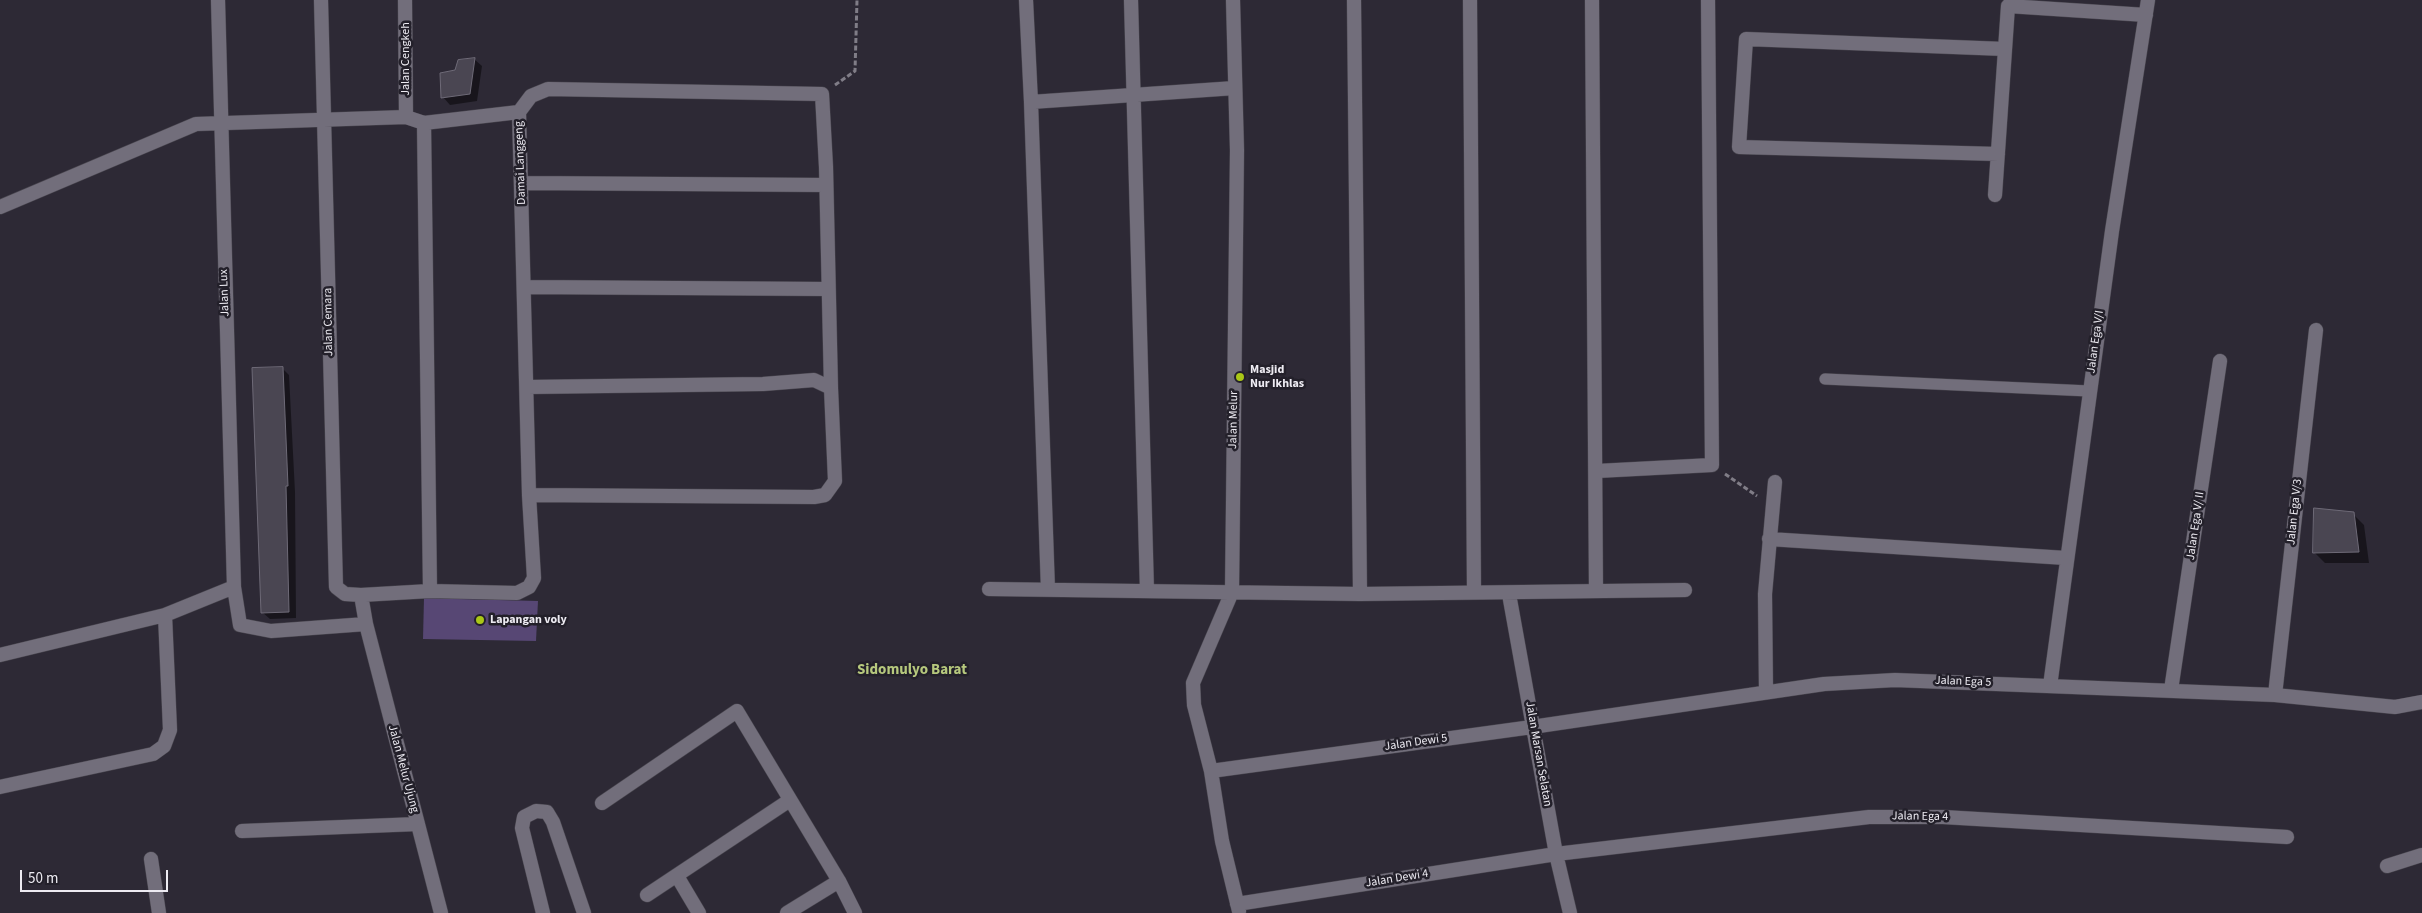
<!DOCTYPE html>
<html>
<head>
<meta charset="utf-8">
<style>
  body { margin:0 }
  #map { position:relative; width:2422px; height:913px; overflow:hidden; background:#2d2935; font-family:"Source Sans 3",sans-serif }
  canvas { display:block }
  .scale { position:absolute; left:20px; top:870px; width:148px; height:22px; box-sizing:border-box; border:2px solid #edebf2; border-top:0; padding-left:6px; font-size:15px; line-height:18px; white-space:nowrap; color:#edebf2; -webkit-text-stroke:4px #23202a; paint-order:stroke }
</style>
</head>
<body>
<div id="map">
<canvas width="2422" height="913"></canvas>
<div class="scale">50 m</div>
</div>
<script>
const context = document.querySelector('canvas').getContext('2d');
context.lineJoin = 'round';
function fill(path, color) {
  context.fillStyle = color;
  context.fill(path, 'evenodd');
}
function trace(path, color, width, dash) {
  context.strokeStyle = color;
  context.lineWidth = width;
  context.lineCap = dash ? 'butt' : 'round';
  context.setLineDash(dash || []);
  context.stroke(path);
}
function drawText(font, color, halo, rows, align = 'center') {
  context.font = font + ' "Source Sans 3",sans-serif';
  context.lineWidth = 5;
  context.setLineDash([]);
  context.textBaseline = 'middle';
  context.strokeStyle = halo;
  context.fillStyle = color;
  for (const [text, x, y, turn = 0] of rows) {
    context.save();
    context.translate(x, y);
    context.rotate((+turn || 0) * Math.PI / 180);
    context.textAlign = isNaN(turn) ? turn : align;
    if (halo) context.strokeText(text, 0, 0);
    context.fillText(text, 0, 0);
    context.restore();
  }
}
const green = new Path2D(`
  M424,598L538,601L536,641L423,639Z`);
const shadow = new Path2D(`
  M474,59L482,66L477,101L450,105L443,97L456,71Z
  M282,368L289,375L295,492L296,618L270,619L262,612Z
  M2353,514L2364,525L2369,563H2325L2314,552Z`);
const building = new Path2D(`
  M475,58L470,94L441,98L440,73L455,70L458,60Z
  M283,367L288,486H286L289,612L261,613L252,368Z
  M2314,508L2354,512L2359,552L2313,553Z`);
const path = new Path2D(`
  M835,85L855,71L857,0
  M1725,474L1757,496`);
const service = new Path2D(`
  M1825,379L2089,391`);
const minor = new Path2D(`
  M218,0L234,587
  M321,0L336,587L345,594L361,595L366,624L441,913
  M405,0L406,117
  M1026,0L1031,102
  M1131,0L1147,591
  M1233,0L1237,150L1232,592L1193,683L1194,705L1211,771L1222,841L1239,911
  M1354,0L1360,594
  M1470,0L1474,592
  M1592,0L1596,591
  M519,112L531,96L548,89L822,94L826,167L831,388L814,380L763,384L527,387
  M1998,154L1739,147L1746,39L2005,49
  M521,183L826,185
  M1995,195L2008,6L2146,15
  M0,207L196,124L406,117L424,123
  M524,287L827,289
  M1597,471L1712,465L1708,0
  M529,495L814,497L825,495L835,481L831,388
  M1769,539L2066,558
  M989,589L1360,594L1685,590
  M1048,590L1031,102L1235,88
  M1509,594L1556,854L1570,913
  M361,595L430,591L517,593L529,587L534,578L529,495L519,112L424,123L430,591
  M0,655L165,615L234,587L240,625L271,631L366,624
  M2050,686L2112,231L2148,0
  M2171,690L2220,361
  M1766,692L1765,594L1775,482
  M2275,695L2316,330
  M1211,771L1532,727L1824,684L1895,680L2275,695L2395,707L2422,702
  M0,787L153,754L164,746L170,730L165,615
  M602,803L737,711L839,881L855,913
  M242,831L418,824
  M151,859L159,913
  M2387,866L2422,855
  M677,876L699,913
  M647,895L790,800
  M1237,904L1556,854L1869,817H1943L2287,837
  M543,913L522,828L524,817L536,811L547,812L553,822L584,913
  M787,913L839,881`);
const markers = [
  [1240,377,5,"#aac717"],
  [480,620,5,"#aac717"]
];
const streetNames = [
  ["Jalan Cengkeh",406,59,-90],
  ["Damai Langgeng",521,163,-92],
  ["Jalan Lux",225,293,-92],
  ["Jalan Cemara",329,322,-91],
  ["Jalan Ega V/I",2096,342,-82],
  ["Jalan Melur",1234,420,-89],
  ["Jalan Ega V/3",2295,512,-84],
  ["Jalan Ega V/ II",2196,526,-82],
  ["Jalan Ega 5",1963,682,2],
  ["Jalan Dewi 5",1416,743,-8],
  ["Jalan Marsan Selatan",1538,754,80],
  ["Jalan Melur Ujung",403,769,75],
  ["Jalan Ega 4",1920,817,1],
  ["Jalan Dewi 4",1397,879,-9]
];
const poiNames = [
  ["Masjid",1250,370],
  ["Nur Ikhlas",1250,384],
  ["Lapangan voly",490,620]
];
const quarterNames = [
  ["Sidomulyo Barat",912,671]
];
fill(green, '#574774');
fill(shadow, '#0007');
fill(building, '#4a4652');
trace(building, '#6e6a77', 1);
trace(service, '#49464f', 12);
trace(minor, '#49464f', 15);
trace(path, '#807d87', 3, [5, 2.5]);
trace(service, '#726e7b', 11);
trace(minor, '#726e7b', 14);
for (const [x, y, r, color] of markers) {
  const dot = new Path2D();
  dot.arc(x, y, r, 0, 2 * Math.PI);
  context.fillStyle = color;
  context.fill(dot);
  trace(dot, '#23202a', 2);
}
drawText('12px', '#edebf2', '#23202a', streetNames);
drawText('bold 12px', '#edebf2', '#23202a', poiNames, 'left');
drawText('bold 15px', '#b6c87d', '#23202a', quarterNames);
</script>
</body>
</html>
